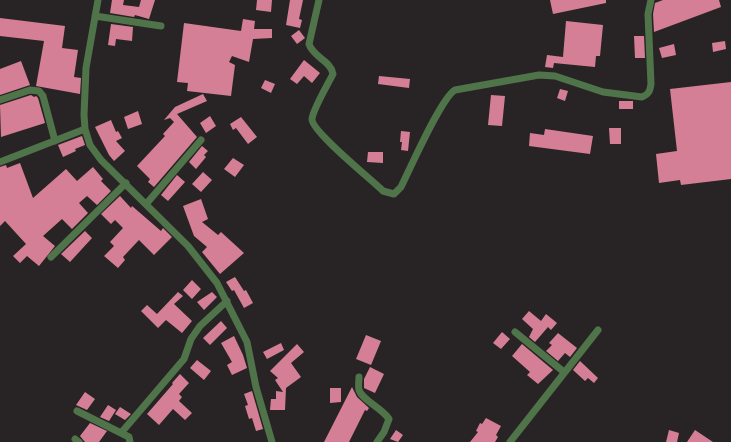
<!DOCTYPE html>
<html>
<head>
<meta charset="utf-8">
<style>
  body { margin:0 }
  canvas { display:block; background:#282425 }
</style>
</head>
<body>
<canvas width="731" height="442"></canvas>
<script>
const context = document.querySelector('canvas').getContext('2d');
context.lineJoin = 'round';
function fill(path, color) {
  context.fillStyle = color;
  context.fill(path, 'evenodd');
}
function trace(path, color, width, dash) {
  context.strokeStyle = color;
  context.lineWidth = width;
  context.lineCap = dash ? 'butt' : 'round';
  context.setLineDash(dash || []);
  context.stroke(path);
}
const building = new Path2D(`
  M112,0H124L123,5L139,7L141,0H155L149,19L135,15L134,17L110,13Z
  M257,0H272L271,12L256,10Z
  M290,0H303L299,19L302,20L300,28L286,25Z
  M550,0H606V3L553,14Z
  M663,0H719L721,7L654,32L653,14L655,3Z
  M0,18L65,26L62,48L78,50L74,77L81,78L80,94L36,86L44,41L0,36Z
  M243,19L255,21L254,29H272V38L253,39L249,62L232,56L229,62L235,65L231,96L187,91L188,83L177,82L184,23L241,31Z
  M566,21L603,25L600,56H596L595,67L554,63L553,68L545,67L547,55L563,57Z
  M111,24L133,27L132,41L116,39L115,46L108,45Z
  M299,30L305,38L297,44L291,36Z
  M634,36H644L645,58H635Z
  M725,41L726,49L713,52L712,43Z
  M674,44L676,55L662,58L659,48Z
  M304,60L320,73L312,83L304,76L297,84L290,79Z
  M21,61L30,85L0,95V69Z
  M379,76L410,79L409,88L378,84Z
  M265,80L275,84L271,93L261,88Z
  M731,82V179L681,185L680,180L659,183L656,154L677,151L670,89Z
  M560,89L568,91L565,101L557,98Z
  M203,94L207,101L177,114L197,137L154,187L148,182L150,179L137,166L165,136L163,134L174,122L170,118L164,120L175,107Z
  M31,95L34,97L36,96L38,98L45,123L1,137L0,105Z
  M491,95L505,96L502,126L488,125Z
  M619,101H633V109H619Z
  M138,111L142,124L128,129L124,117Z
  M210,116L216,126L206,133L200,123Z
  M241,117L257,137L248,144L236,128L233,130L230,124Z
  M111,120L116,132L118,131L122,138L116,141L125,151L114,161L109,155L95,127Z
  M609,128H621V144H610Z
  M545,129L593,136L590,154L529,146L530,133L544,135Z
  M401,131L410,132L408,151L401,150L402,142H400Z
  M82,136L85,145L75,149L76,151L63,157L58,145Z
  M202,146L208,151L204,155L206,157L196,169L189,162Z
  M368,152H383V163L367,162Z
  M233,158L244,165L235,177L224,169Z
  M20,163L33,198L66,169L77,181L93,167L103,179L101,181L111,191L97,205L87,196L79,203L88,213L72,229L62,219L43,236L55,246L39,266L27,256L20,263L13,256L26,244L5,221L0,226V167L6,165L7,168Z
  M203,172L212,180L201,192L192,184Z
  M177,175L185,182L168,201L161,195Z
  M120,196L131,208L132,206L161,231L163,228L172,237L154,255L139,240L138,241L123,257L125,260L118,268L104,256L114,246L110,242L123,228L115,220L111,224L101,214Z
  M201,199L208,219L202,222L218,235L221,232L244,253L220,274L202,252L207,247L194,236L183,206Z
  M85,231L92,238L70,262L61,254Z
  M235,277L244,291L246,290L253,303L244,308L234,290L232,291L226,282Z
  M192,280L201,289L192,299L183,290Z
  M178,292L183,296L174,304L192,321L182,333L166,320L158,328L141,311L147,305L157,314Z
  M212,292L217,297L204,310L197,302Z
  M529,311L541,321L546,314L557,323L551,330L548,327L535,342L529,337L533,329L522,319Z
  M221,321L227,328L210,345L203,338Z
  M502,332L510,339L501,349L493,343Z
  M558,333L577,348L570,357L565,353L558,361L546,351L552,345L549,343Z
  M366,335L381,341L371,365L356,359Z
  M234,336L243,355L247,368L232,375L227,365L232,362L221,343Z
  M281,343L284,350L267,359L263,352Z
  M297,344L304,352L291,363L301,377L286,388L285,410H270L271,399H276V391L283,392L275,380L278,378L270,371Z
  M522,344L553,370L538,384L527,375L530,372L512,356Z
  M197,360L211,371L204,380L190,368Z
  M580,361L598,378L594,383L588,378L585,381L573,370Z
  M370,367L384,374L375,393L364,388V379Z
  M180,374L189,383L179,394L182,397L179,401L192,413L185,420L173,409L159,425L147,414L173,384L172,383Z
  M352,387L357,397L369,408L367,411L365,410L349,442H324Z
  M330,388H341V402L330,403Z
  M252,391L263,429L256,431L252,418L249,419L245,406L248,405L244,394Z
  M85,392L95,399L87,410L76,405Z
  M108,405L116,410L109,421L100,417Z
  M120,407L131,414L125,420L115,414Z
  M486,418L501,426L496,435L498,437L495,442H470L478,432L476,431L480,423L482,424Z
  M90,423L107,431L99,442H85L80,436Z
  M396,430L403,435L398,442L390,439Z
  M669,430L679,433L677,442H666Z
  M695,430L713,442H687Z`);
const street = new Path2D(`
  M98,0L86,68L84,115L85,129L90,145L101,160L188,246L217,283L247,342L256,387L272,442
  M319,0L309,44C313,57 331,61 333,74C328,84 313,109 312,119C311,131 372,180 383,191L394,194L401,187C410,169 441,98 455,90L539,75L555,76L603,92L642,97C649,94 650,91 651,84L648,14L651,0
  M95,16L161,26
  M0,100L30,90L39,91L43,96L55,141
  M0,162L85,129
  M147,203L201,140
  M51,257L126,183
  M515,332L564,372
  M359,377C359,381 358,386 359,390C362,400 382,408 389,419L384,432L377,442
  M77,411L129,437L130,442
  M121,433L184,359L191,339L200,326L227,301
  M75,439L79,442
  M510,442L598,330`);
fill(building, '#d57f96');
trace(street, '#507449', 7);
</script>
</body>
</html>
